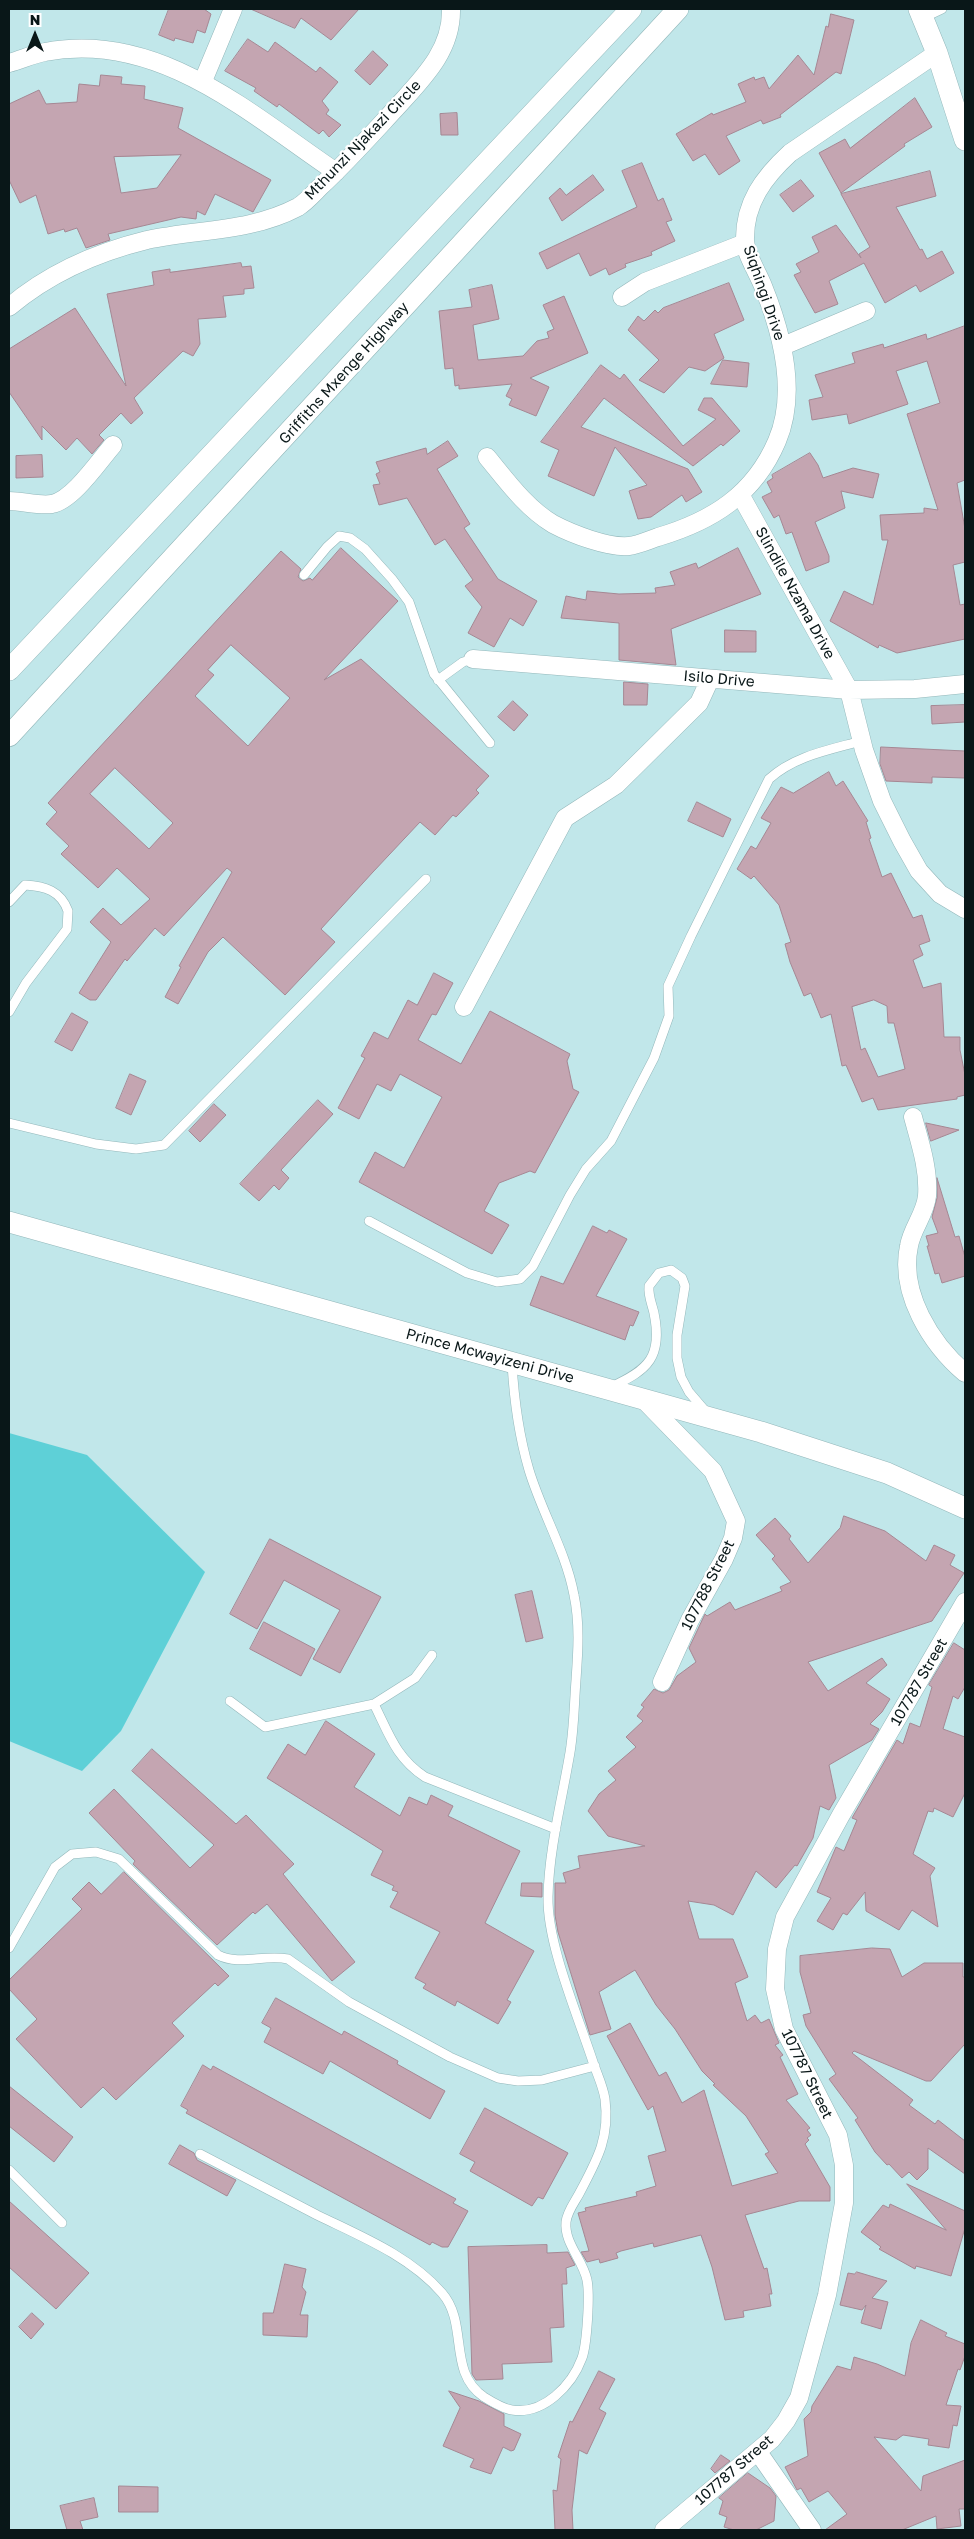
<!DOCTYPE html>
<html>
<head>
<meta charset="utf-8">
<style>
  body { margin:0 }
  #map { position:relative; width:974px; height:2539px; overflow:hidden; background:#c1e7ea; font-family:"Golos Text",sans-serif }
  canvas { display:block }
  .frame { position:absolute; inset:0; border:10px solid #091718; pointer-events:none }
  .north { position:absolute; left:10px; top:10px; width:50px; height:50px; -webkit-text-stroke:4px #fff; paint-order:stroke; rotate:0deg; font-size:14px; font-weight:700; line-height:20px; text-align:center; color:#091718 }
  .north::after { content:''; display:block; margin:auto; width:18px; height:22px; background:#091718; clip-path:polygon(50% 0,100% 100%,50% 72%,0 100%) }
</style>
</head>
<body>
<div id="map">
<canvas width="974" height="2539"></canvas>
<div class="frame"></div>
<div class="north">N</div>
</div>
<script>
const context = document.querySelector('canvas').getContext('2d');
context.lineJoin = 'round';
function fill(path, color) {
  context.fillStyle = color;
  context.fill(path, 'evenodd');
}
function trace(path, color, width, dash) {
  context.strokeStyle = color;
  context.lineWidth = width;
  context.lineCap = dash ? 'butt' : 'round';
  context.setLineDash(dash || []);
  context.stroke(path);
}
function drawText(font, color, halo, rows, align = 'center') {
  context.font = font + ' "Golos Text",sans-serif';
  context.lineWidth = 4.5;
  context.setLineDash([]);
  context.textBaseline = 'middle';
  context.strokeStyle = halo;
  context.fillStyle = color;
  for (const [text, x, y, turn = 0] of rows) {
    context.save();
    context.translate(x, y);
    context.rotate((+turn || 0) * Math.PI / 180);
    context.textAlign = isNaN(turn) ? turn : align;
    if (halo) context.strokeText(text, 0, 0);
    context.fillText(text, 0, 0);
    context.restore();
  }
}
const green = new Path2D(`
  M9,1433L87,1455L205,1572L121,1731L82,1771L9,1741Z`);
const building = new Path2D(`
  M169,9H204L211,14L205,33L197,30L193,43L175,38L174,41L159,35Z
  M251,9H359L331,40L301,18L295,28Z
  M831,14L854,20L841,74L836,72L780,115L781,117L763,124L761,120L726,136L740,161L719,175L705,154L693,161L676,134L712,113L713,115L746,102L738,84L754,77L755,80L764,77L769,89L798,55L814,75L826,26L828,27Z
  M248,39L268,52L275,42L316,72L320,67L338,82L322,101L329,110L326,114L341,125L329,137L323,130L319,134L279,104L277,107L254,91L256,88L225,71Z
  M373,51L388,65L370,85L355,71Z
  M101,75L122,77L121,84L145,86L144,99L183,108L178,128L271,180L253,212L215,194L205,215L197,211L196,219L181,217L108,234L110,240L86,248L77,228L65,232L64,229L48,234L36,195L20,203L9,180V104L39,90L46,104L77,102L79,84L99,86ZM181,155L157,188L121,193L114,157Z
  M915,98L932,127L904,144L905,146L841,193L819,153L845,139L850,148Z
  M457,113L458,135H441L440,114Z
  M642,163L658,201L663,198L672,220L666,222L675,241L651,252L652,255L625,264L626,267L609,275L606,268L590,276L579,253L547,269L539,253L637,207L622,171Z
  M930,171L936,196L896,207L920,250L922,249L927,259L942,251L954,273L920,292L916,285L885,303L864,263L829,281L838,304L815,313L794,275L801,272L796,264L819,252L812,237L836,225L861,258L859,254L870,247L841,194Z
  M593,175L604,190L562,221L549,198L560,188L566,195Z
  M801,180L814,196L793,212L780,195Z
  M241,263L242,267L251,266L254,288L244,289V294L223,296L226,317L198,319L200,344L193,356L183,351L134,398L143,413L131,424L121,413L99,435L104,440L92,454L77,438L66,450L42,426V440L9,392V349L75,308L126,386L107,294L154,285L152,272L170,269V272Z
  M729,283L744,320L714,334L724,358L705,371L689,367L664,393L639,380L659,360L628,330L638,316L644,321L655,310L658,313L663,308Z
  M492,285L499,319L473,325L478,360L523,356L537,341L549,338L547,332L554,329L543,305L564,296L588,353L530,378L549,387L536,416L509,405L512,399L506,396L512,384L459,389V385L455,386L453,368L445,369L439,311L472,307L469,290Z
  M965,326V480L957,483L965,529V562L953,565L960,605L965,604V639L897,653L879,645L878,648L830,621L844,591L873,605L888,540H882L880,515L924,513V508L938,510L907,414L940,403L927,361L896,371L908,404L849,424L847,414L812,420L809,400L823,397L815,375L855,363L852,353L883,344L884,348L926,334L927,339Z
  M723,360L749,363L747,387L711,384Z
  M601,365L620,379L624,374L683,446L716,419L698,410L704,398H712L740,431L723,446L721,444L693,466L604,398L581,427L688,469L702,492L686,502L682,495L651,517L638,519L629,491L647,485L615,447L594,496L548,476L559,450L541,442Z
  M448,441L458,456L437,469L470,524L464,528L498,579L537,601L523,626L510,618L494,647L468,633L482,607L465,586L473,580L445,539L435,545L407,498L379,505L373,485L380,484L376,474L380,472L376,462L426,448L427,454Z
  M810,453L818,465L823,478L853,468L879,474L873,498L841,491L845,508L815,522L829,556V562L806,571L792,532L786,534L779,515L774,518L762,497L772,492L767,482L773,478L772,475Z
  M42,455L43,477L16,478V456Z
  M341,548L398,601L324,680L361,659L489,776L476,790L479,793L456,817L453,815L435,835L420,822L373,872L321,929L335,942L285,995L223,937L208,952L178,1004L165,997L181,967L179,966L232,872L227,868L164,936L155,928L127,961L125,959L96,1000H90L79,993L111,942L90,922L103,908L121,925L150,899L117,868L98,888L61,854L69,846L46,824L57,812L48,803L281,551L301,569L298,577L303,581L310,578L312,580ZM231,645L290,698L248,746L195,696L214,675L208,670ZM115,768L173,823L149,849L90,794Z
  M738,548L761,594L671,629L676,665L619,660V623L561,618L566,596L586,600L587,591L619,594L656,593L655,588L675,585L670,572L696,563L698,568Z
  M725,630L756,631V652H725Z
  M624,682L648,684L647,705H624Z
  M513,701L528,715L514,731L498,717Z
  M965,705V722L932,724L931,706Z
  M881,747L965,751V778L932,777V783L886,781L880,764Z
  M829,772L836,786L843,781L868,821L866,822L871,838L869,839L882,877L891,873L913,918L922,915L930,941L919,945L923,955L913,960L923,988L941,983L944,1037H960V1050L965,1075V1095L957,1097V1099L878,1110L873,1098L862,1102L846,1065L842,1066L831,1014L821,1018L811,993L804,996L790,962L785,944L791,942L779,905L754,876L751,879L737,869L751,846L756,849L771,823L761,818L781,787L793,793ZM874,1000L887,1006L888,1023H894L905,1069L878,1077L865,1048L861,1050L852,1007Z
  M697,802L731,819L723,837L688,821Z
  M434,973L453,983L436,1015L432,1014L418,1040L461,1064L490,1011L570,1054L567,1061L573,1089L579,1092L535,1173L530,1171L499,1183L484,1211L509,1225L492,1254L359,1182L375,1152L404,1168L442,1097L400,1074L391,1091L377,1084L359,1119L338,1108L365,1058L361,1056L374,1032L388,1039L408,1000L417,1005Z
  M72,1013L88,1022L72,1051L55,1042Z
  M130,1074L146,1081L131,1115L116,1108Z
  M318,1100L333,1114L281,1170L289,1178L279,1190L274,1185L259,1201L240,1184Z
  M214,1104L226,1115L200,1142L189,1131Z
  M926,1123L959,1130L931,1141Z
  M937,1178L955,1237L959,1236L965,1257V1276L942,1283L939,1273L935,1274L927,1246H929L926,1236L938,1233L932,1217L937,1198Z
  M593,1226L607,1233L609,1230L627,1239L596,1296L639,1312L633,1326L630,1325L625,1340L530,1305L541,1276L563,1284Z
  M844,1516L885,1531L926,1561L934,1545L955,1555L950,1565L964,1573L932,1621L808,1662L828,1691L882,1658L887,1665L866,1683L890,1699L882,1712L870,1724L879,1729L872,1740L829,1765L836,1798L829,1810L820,1806L813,1838L797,1866L795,1865L776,1888L756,1871L733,1915L714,1905L688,1901L699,1939H733L748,1977L735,1983L747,2021L755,2015L761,2023L769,2019L779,2043L775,2045L783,2055L780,2057L798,2094L786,2100L810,2128L807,2130L811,2135L807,2138L809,2140L805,2144L830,2187V2201H799L745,2215L764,2269L767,2268L772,2294H769L771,2306L743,2311L744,2317L725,2320L712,2267L701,2235L654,2247L653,2243L621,2251L616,2253L618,2258L600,2263L599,2259L587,2262L581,2252L589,2251L578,2213L586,2211L585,2208L637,2196L636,2192L656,2186L648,2156L666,2151L653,2106L648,2110L607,2036L630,2023L659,2076L666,2072L682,2103L704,2090L732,2186L778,2173L765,2154L769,2152L746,2116L713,2085L715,2084L702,2071L675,2029L656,2005L635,1970L599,1992L611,2029L590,2035L558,1932L555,1915V1883H566L563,1873L580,1868L578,1856L645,1846L608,1836L588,1811L599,1794L616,1780L608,1771L636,1747L626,1737L643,1721L637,1716L644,1707L641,1705L654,1689L663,1693L669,1690L677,1676L696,1662L689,1648L705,1614L707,1616L730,1602L735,1610L782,1591L780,1587L791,1582L772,1559L775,1556L756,1535L775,1518L791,1536L789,1539L808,1563L840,1528Z
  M270,1539L381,1597L340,1673L313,1659L340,1610L284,1580L257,1629L230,1614Z
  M532,1591L543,1638L526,1642L515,1595Z
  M264,1622L315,1649L301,1676L250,1649Z
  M954,1643L965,1650V1687L958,1699L953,1696L943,1729L965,1737V1793L953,1817L934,1808L933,1812L928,1811L913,1854L935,1868L930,1876L938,1927L912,1910L899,1930L866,1911L865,1892L847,1915L843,1913L833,1930L817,1921L831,1898L817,1892L836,1847L844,1851L857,1820L852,1818L897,1740L903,1744L910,1723L920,1727L932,1687L929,1685Z
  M326,1721L375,1754L354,1787L400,1816L409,1797L427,1805L431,1795L453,1806L448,1816L520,1851L485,1923L534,1951L507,2000L511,2002L498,2024L457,2001L455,2006L423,1988L426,1984L415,1978L440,1932L390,1907L398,1892L392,1890L394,1886L371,1875L383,1851L267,1778L288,1744L305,1755Z
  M152,1749L236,1824L246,1815L294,1864L283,1874L355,1962L332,1981L267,1904L255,1914L253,1912L217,1945L133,1864L135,1861L89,1813L114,1789L190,1868L214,1845L132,1771Z
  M124,1872L229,1976L218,1986L215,1983L172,2023L184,2036L116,2100L103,2087L81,2108L16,2039L37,2019L9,1989V1980L82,1909L72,1899L89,1882L101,1894Z
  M522,1883H542V1897L521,1896Z
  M872,1948L890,1949L902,1977L924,1963H963V1977H965V2044L931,2081H926L854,2051L852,2053L913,2100L909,2105L935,2124L938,2120L965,2141V2174L928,2148V2169L917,2180L909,2172L902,2178L889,2164L887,2165L875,2152L855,2120L858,2118L829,2079L836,2074L806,2026L803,2015L811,2013L800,1972V1956Z
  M276,1998L342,2035L344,2031L398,2061L397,2064L445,2091L430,2119L330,2061L323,2074L264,2042L271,2028L262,2023Z
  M203,2065L211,2070L213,2066L456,2199L453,2203L468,2211L448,2247H442L432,2242L430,2245L186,2113L188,2110L181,2106Z
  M9,2086L73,2137L54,2162L9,2126Z
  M485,2108L568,2153L543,2199L538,2197L532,2206L470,2171L475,2162L460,2154Z
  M180,2145L194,2153L197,2160L236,2180L227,2196L169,2164Z
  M907,2184L965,2211V2228L951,2276L916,2266L915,2269L879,2249L881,2247L861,2232L883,2205L889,2208L890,2204L946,2230Z
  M9,2201L89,2273L56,2309L9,2267Z
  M547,2245V2253L568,2252L575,2265L566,2268L567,2284H562L564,2327L550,2328L552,2362L502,2364L503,2379L476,2380L472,2374L468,2247Z
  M285,2264L306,2269L302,2287L306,2292L300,2315H308L307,2337L263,2335V2313H273Z
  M857,2272L887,2281L872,2298L888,2302L881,2329L861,2323L866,2305L862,2310L840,2305L848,2273L854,2274Z
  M32,2313L44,2324L31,2339L19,2327Z
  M921,2320L947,2333L945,2336L965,2344V2356L960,2370L958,2369L946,2405L961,2406L957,2426L953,2425L949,2448L928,2445L929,2439L903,2435L896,2440L874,2437L921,2491L923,2476L965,2460V2509H959L961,2526L937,2529L936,2516L902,2530H825L847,2514L828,2491L809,2502L801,2488L797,2490L785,2467L808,2456L804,2419L811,2412L812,2406L837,2366L851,2370L854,2357L877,2364L905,2376L911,2343Z
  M599,2371L615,2379L599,2409L606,2413L587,2454L579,2450L572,2510L573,2530H555L553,2490L557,2491L561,2459L558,2457L570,2421L572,2422Z
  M449,2391L479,2401L504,2414V2426L521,2434L514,2450L511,2451L503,2447L491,2474L470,2467L474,2459L443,2446L460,2408Z
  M721,2455L730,2461L715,2473L711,2469Z
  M748,2473L770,2488L776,2496L774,2521L756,2530H734L724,2527L727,2517L719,2514L723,2501L719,2498Z
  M119,2486L158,2487V2512H119Z
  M94,2498L98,2517L80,2521L83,2530H67L60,2506Z`);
const service = new Path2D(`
  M923,18L942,9
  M304,575L327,547L339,536L350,538L365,549L392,579L409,602L434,674L490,743
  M438,680L463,662L473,659
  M9,902L25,885C45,886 61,891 68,911L67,929L26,983L9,1012
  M9,1123L96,1144L136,1149L164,1145L426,879
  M369,1221L467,1273L497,1282L520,1279L533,1266L570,1195L586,1169L611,1141L654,1058L669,1016L668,986L691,936L769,779C794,756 829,750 861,741
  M611,1387C648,1370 663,1357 654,1313C652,1304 648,1296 649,1286L659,1273L671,1270L682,1278L685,1286L677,1335V1358L681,1377L689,1392L707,1413
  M230,1701L265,1727L374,1704L415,1678L432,1655
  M374,1704C389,1734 396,1758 425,1777L556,1829
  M9,1948L55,1867L72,1854L96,1852L119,1859L218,1955C240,1966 264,1954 288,1959L349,2002L450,2057L498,2078L518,2081L542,2080L595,2066
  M200,2154C239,2174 278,2195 317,2215C360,2236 410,2256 442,2293C469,2324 447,2372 484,2397C492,2402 504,2409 512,2410C544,2415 572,2385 582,2358C587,2344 590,2295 587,2280C583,2260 564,2243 566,2222C567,2212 574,2203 579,2194C597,2160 610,2138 605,2099C603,2086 597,2074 593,2062C578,2016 547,1944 548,1897C549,1850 561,1804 569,1758C574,1733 574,1706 576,1680C578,1652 580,1623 574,1595C566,1552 542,1513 529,1470C519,1436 514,1399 512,1363
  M9,2170L62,2223`);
const minor = new Path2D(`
  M9,63C21,60 33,54 45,52C158,30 250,114 336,172
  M203,81L233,9
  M622,297L645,282L745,243
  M9,307C48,274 98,252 147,240C198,229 251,232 298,207C306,202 313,194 320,187C347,162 371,135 396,108C422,79 452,51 451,9
  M783,346L866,311
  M487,457C506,480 526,508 553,524C572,534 608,548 629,546C638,545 649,540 658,537C712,521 754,495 777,441C798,392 782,333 763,286C758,273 746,255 745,241C744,203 764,177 790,153L937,53
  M741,496L849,690L864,750L882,801L902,841L919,871L940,894L965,909
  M9,501C23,501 38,506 52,504C73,500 99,461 113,445
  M473,659L849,690L915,689L965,684
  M464,1007L565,818L616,785L699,703L710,679
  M913,1117C920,1143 929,1169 927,1196C925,1215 912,1228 909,1246C899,1293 931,1344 965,1373
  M642,1398L713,1471L736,1521L733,1538L724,1559L690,1620L662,1682
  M758,2452L812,2530
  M664,2530L772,2439L786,2421L799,2398L827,2295L844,2203V2165L838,2135L784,2029L775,1989L777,1949L785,1917L841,1815L965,1602`);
const tertiary = new Path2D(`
  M919,9L937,53L965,140
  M9,670L631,9
  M9,736L678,9
  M9,1222L761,1432L887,1473L965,1508`);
const streetNames = [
  ["Mthunzi Njakazi Circle",363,140,-46],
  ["Siqhingi Drive",764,293,71],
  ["Griffiths Mxenge Highway",344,373,-48],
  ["Slindile Nzama Drive",795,593,61],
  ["Isilo Drive",719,679,5],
  ["Prince Mcwayizeni Drive",490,1356,15],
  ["107788 Street",708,1585,-63],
  ["107787 Street",919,1682,-60],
  ["107787 Street",807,2074,64],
  ["107787 Street",734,2470,-41]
];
fill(green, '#5ed0d7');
fill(building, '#c4a5b1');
trace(building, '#a58793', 1);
trace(service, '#93b7ba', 10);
trace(minor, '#93b7ba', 19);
trace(tertiary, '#93b7ba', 22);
trace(service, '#fff', 9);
trace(minor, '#fff', 18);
trace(tertiary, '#fff', 21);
drawText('15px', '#091718', '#fff', streetNames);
</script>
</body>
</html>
